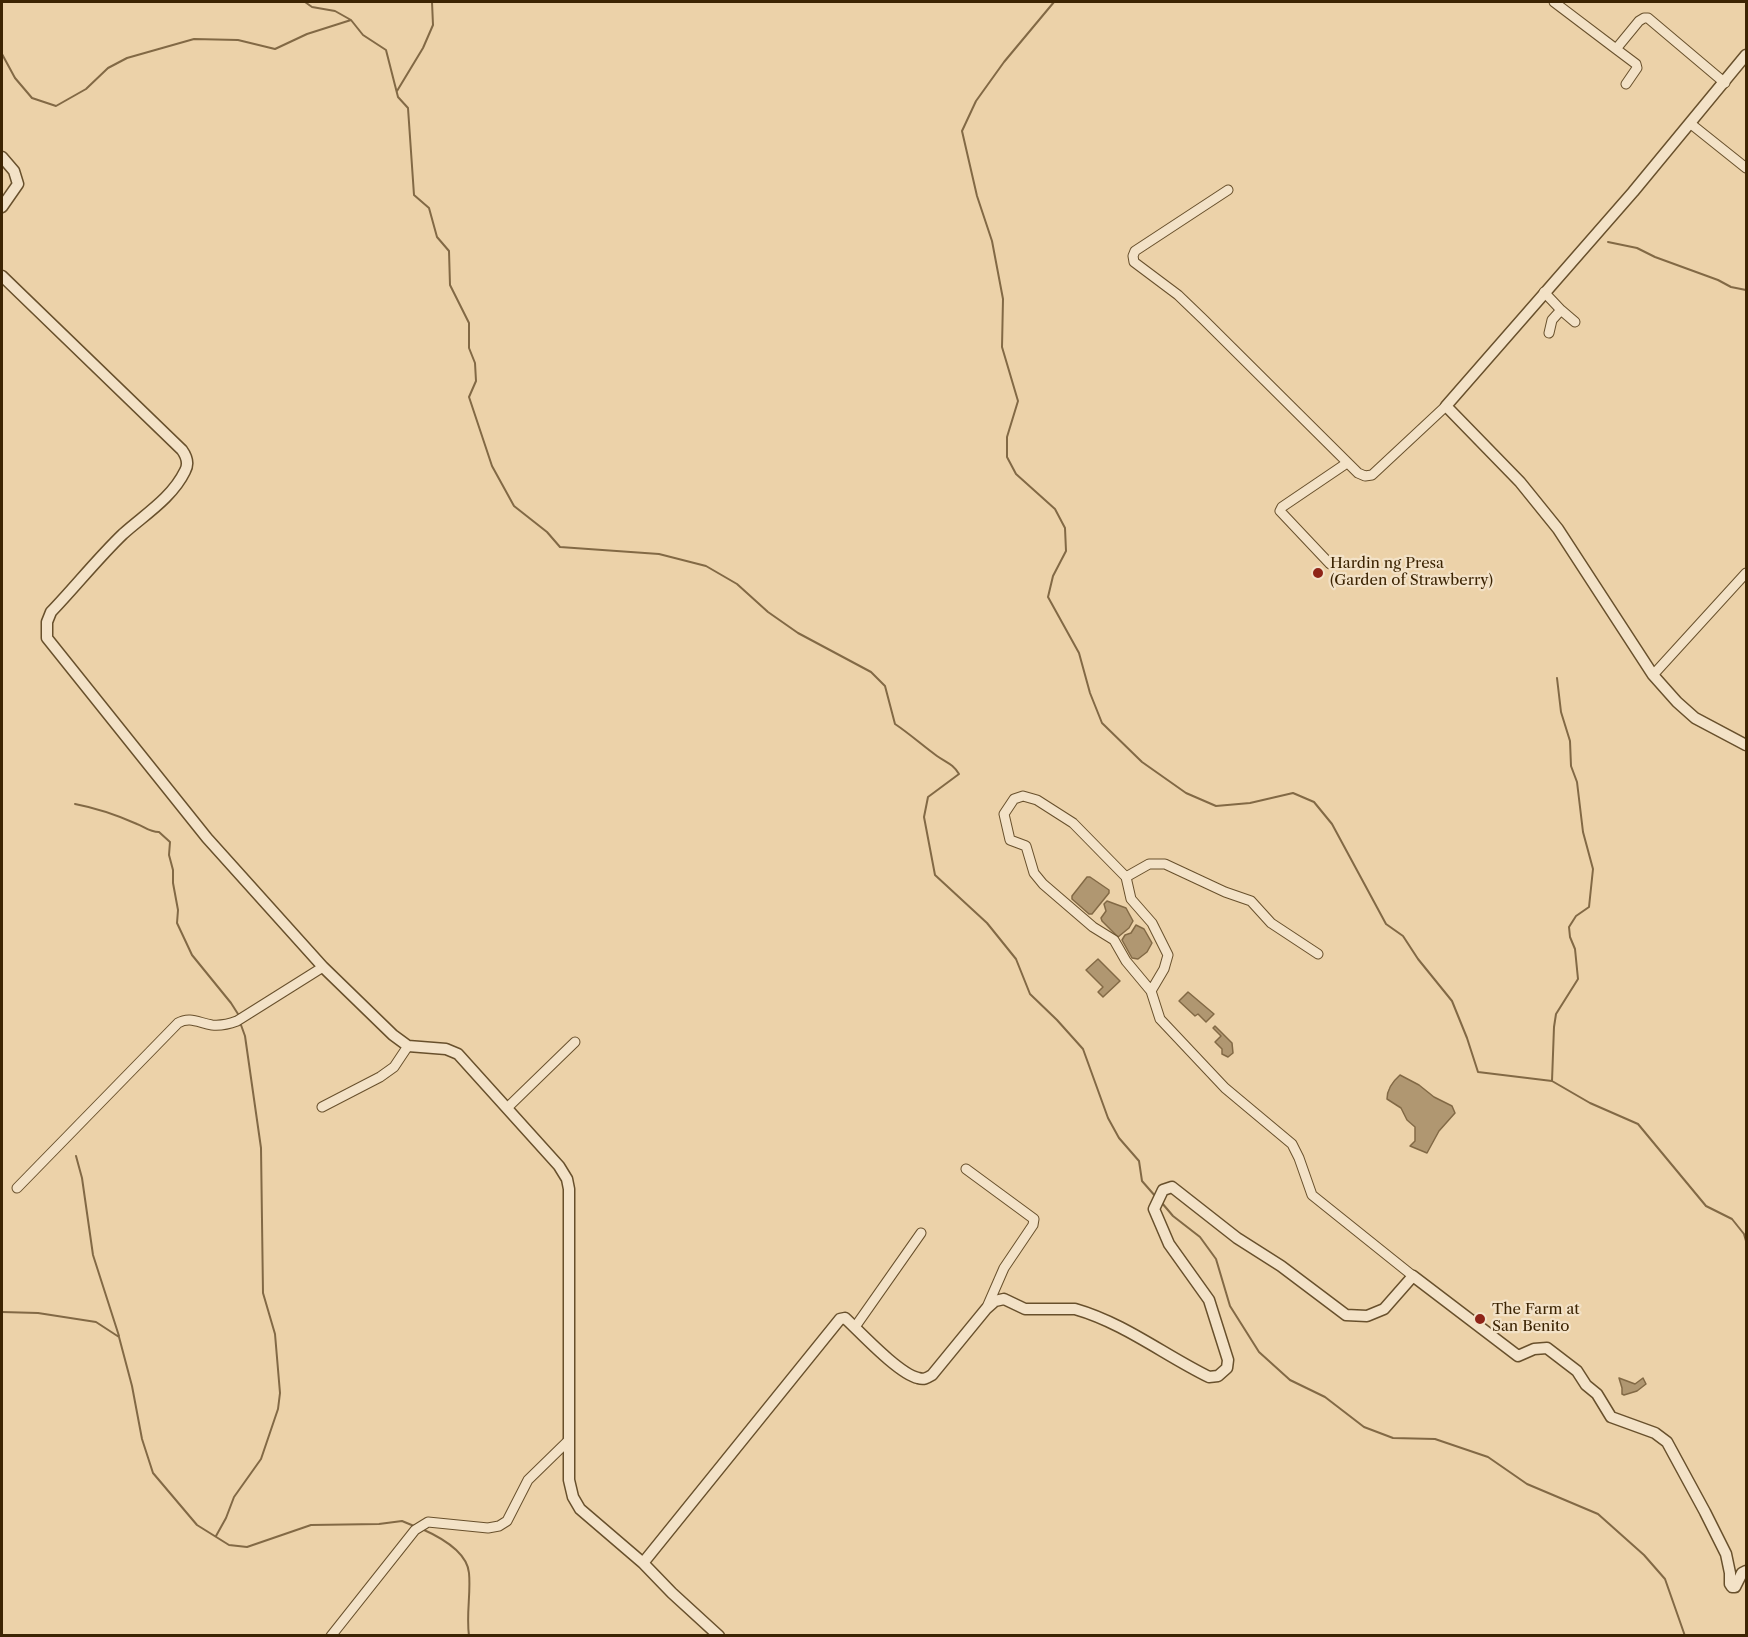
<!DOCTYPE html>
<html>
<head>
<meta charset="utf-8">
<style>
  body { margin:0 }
  #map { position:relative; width:1748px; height:1637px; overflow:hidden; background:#ecd2a9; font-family:"Libre Caslon Text",serif }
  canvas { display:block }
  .frame { position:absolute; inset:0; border:3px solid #3c2403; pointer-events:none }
</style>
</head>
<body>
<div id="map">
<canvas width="1748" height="1637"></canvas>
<div class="frame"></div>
</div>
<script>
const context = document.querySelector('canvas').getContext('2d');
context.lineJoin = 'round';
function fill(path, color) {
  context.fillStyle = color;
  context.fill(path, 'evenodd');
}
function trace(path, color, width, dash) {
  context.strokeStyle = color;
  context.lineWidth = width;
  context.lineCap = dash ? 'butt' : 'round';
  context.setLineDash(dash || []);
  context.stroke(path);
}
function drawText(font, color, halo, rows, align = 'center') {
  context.font = font + ' "Libre Caslon Text",serif';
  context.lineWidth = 4.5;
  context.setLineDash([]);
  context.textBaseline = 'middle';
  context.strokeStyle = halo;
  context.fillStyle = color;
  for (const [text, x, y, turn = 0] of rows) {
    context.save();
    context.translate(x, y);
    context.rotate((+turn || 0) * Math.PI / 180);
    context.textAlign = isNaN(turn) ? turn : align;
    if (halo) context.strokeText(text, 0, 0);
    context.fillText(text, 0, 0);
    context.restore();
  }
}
const water = new Path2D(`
  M1087,877H1090L1109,890V893L1092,914H1089L1072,899V896Z
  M1107,901L1126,908L1133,921L1129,928L1118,937L1102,921L1101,918L1106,911L1104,904Z
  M1136,925L1144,929L1152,943L1147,952L1138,959L1132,958L1122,940L1125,935L1131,933Z
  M1098,959L1120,981L1103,997L1098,992L1103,987L1086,970Z
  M1188,992L1214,1014L1206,1022L1198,1014L1195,1016L1179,1001Z
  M1215,1026L1232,1043L1233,1053L1228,1057L1222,1054V1049L1215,1042L1221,1036L1213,1028Z
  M1400,1075L1419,1085L1434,1097L1452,1106L1455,1113L1439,1131L1427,1153L1410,1146L1415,1141V1127L1407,1120L1401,1108L1387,1099C1387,1089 1392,1082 1400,1075Z
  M1619,1378L1635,1384L1643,1378L1646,1384L1637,1391L1624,1395L1622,1394V1388Z`);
const stream = new Path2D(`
  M305,2L312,7L335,11L351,20L363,35L386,50L398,97L408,108L414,195L429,208L437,237L449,251L450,285L469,323V348L475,363L476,381L469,397L492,466L514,506L547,532L560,547L659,554L706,566L737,584L768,612L798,633L871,672L885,686L895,724C910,734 923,746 937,756C947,763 953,764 959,774L928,797L924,817L935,875L987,923L1016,959L1030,994L1057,1020L1083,1049L1108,1118L1119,1138L1139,1161L1142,1181L1156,1197
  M1054,2L1004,62L976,101L962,131L977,196L992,241L1003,299L1002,347L1018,401L1007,437V457L1016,474L1055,509L1065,528L1066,551L1053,576L1048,597L1079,653L1090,693L1102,723L1142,762L1186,793L1216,806L1250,803L1293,793L1314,802L1332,824L1386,924L1403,936L1418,959L1452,1001L1467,1038L1478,1072L1552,1081L1590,1103L1638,1124L1706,1206L1732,1219L1744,1234L1746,1241
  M2,54L15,78L32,98L56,106L86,89L108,68L127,58L194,39L238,40L275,49L307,34L351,20
  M397,91L423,48L433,25L432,2
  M1608,242L1637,248L1655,257L1718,280L1731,287L1746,290
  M75,804C96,808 117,815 137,824C145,827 149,832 159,832L170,842L169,855L173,870V883L178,910L177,923L192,955L231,1003L238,1014
  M1552,1081L1554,1027L1556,1014L1578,979L1575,949L1570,937L1569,927L1576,916L1589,907L1593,869L1583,832L1577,782L1571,766L1570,741L1561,712L1557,678
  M76,1156L82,1178L93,1255L119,1336
  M1162,1203L1173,1216L1200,1237L1216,1259L1230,1306L1259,1352L1290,1380L1325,1397L1364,1427L1393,1438L1435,1439L1488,1457L1527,1484L1598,1514L1644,1555L1665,1579L1685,1636
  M2,1312L38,1313L96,1322L119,1337L132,1386L142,1439L153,1473L197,1525L229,1545L247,1547L311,1525L379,1524L402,1521L414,1526
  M422,1529C440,1537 467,1551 469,1573C471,1594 466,1614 469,1636
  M216,1536L226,1518L234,1497L261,1459L278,1409L280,1393L275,1334L263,1293L261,1148L245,1036L241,1025`);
const minor = new Path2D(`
  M1554,2L1616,49L1639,21L1644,18H1648L1725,83
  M1616,49L1636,64L1637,68L1626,84
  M1691,124L1746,168
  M1228,190L1135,251L1133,256L1134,262L1178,295L1204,320L1358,473L1365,476L1372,475L1446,406
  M1544,292L1561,310L1552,320L1549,333
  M1561,310L1575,322
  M1330,564L1280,511L1282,507L1347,463
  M1653,675L1746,573
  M1126,877L1149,864H1165L1225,892L1251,901L1271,923L1318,954
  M1151,991L1126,961L1114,940L1093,927L1043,884L1034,873L1026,846L1010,840L1004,814L1014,799L1023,796L1037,800L1073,823L1126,877L1131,899L1152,923L1168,955L1164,969L1151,991L1160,1019L1225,1088L1292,1144L1299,1158L1312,1195L1413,1276
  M322,1107L380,1077L394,1067L408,1046
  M507,1108L575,1042
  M966,1169L1034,1219L1033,1225L1004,1268L987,1307
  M17,1188L178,1023C190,1016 199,1023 212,1025C222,1026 229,1024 237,1021L323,967
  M855,1327L921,1233
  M331,1636L415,1530L428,1522L488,1528L499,1526L507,1521L528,1480L569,1440`);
const tertiary = new Path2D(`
  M1746,55L1633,192L1446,406L1520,482L1558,529L1653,675L1677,702L1695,718L1746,745
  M2,157L14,171L18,184L2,207
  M2,276L182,450C187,457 189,464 185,471C172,498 144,515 123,534C98,558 75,587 51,612L47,622V638L207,838L323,967L393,1035L408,1046L446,1049L458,1054L559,1166L567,1179L569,1189V1480L573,1497L580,1509L643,1563L672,1593L719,1636
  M643,1563L840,1319L845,1318C861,1333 899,1374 918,1378C924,1380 927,1378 932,1375L986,1309L995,1301L1004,1299L1025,1309H1075C1124,1323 1164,1355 1209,1377L1218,1376L1227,1368L1228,1360L1209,1300L1169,1244L1154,1209L1163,1190L1172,1187L1237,1238L1281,1266L1346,1315L1367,1316L1384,1309L1413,1276L1518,1356L1534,1349L1547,1348L1577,1371L1586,1385L1597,1394L1611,1417L1655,1433L1667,1442L1705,1512L1726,1554L1730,1573V1584L1732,1587H1735L1742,1573L1746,1571`);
const markers = [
  [1318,573,6,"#8f2418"],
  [1480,1319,6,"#8f2418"]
];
const poiNames = [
  ["Hardin ng Presa",1330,564],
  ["(Garden of Strawberry)",1330,581],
  ["The Farm at",1492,1310],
  ["San Benito",1492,1327]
];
fill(water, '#b09771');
trace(water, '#826945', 1.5);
trace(stream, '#826945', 2);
trace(minor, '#68502c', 11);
trace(tertiary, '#68502c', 13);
trace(minor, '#f3e2c7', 9);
trace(tertiary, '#f3e2c7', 10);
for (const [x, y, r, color] of markers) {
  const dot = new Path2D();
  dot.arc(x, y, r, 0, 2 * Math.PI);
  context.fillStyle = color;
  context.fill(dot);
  trace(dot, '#f3e2c7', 2);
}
drawText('15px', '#3c2403', '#f3e2c7', poiNames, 'left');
</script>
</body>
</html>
